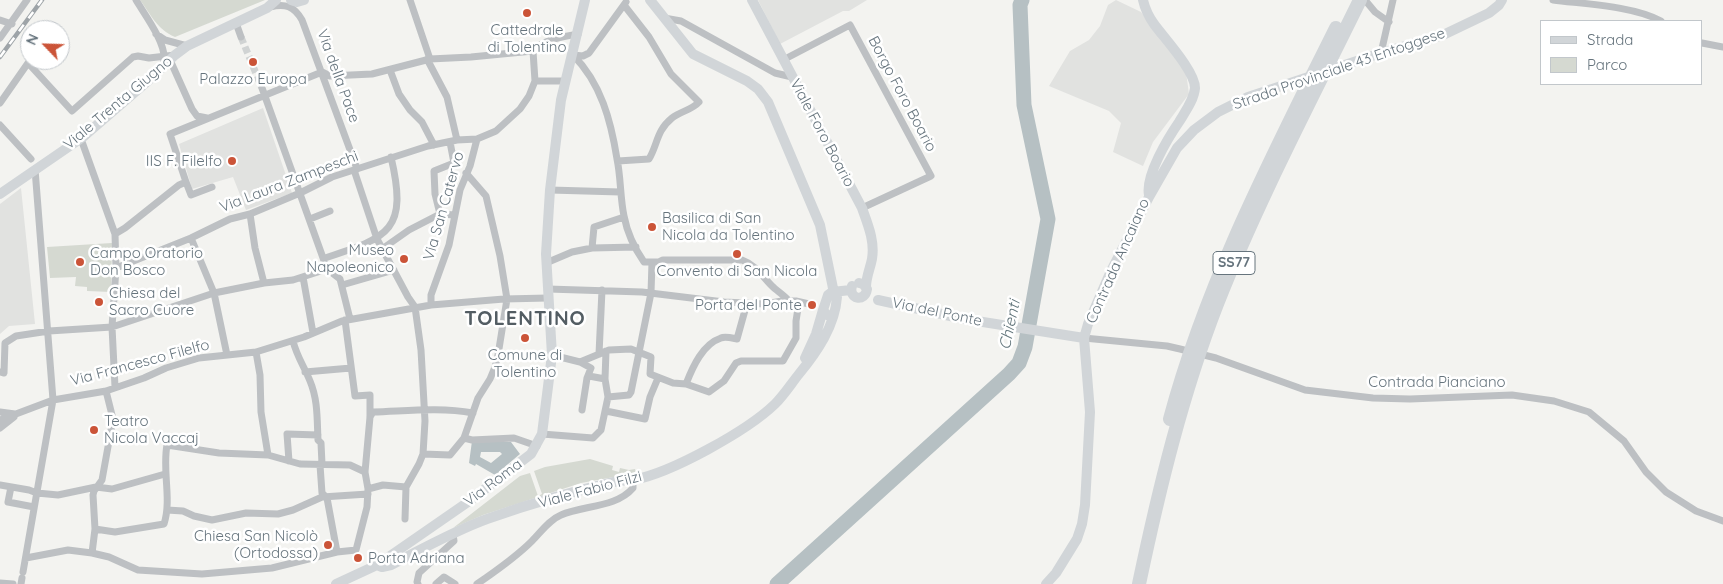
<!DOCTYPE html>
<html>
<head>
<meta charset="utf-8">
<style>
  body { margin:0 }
  #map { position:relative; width:1723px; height:584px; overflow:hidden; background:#f3f3f0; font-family:Quicksand,sans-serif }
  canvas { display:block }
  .legend { position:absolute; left:1540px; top:20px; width:162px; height:65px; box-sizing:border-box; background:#fff; border:1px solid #c2c7cb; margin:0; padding:6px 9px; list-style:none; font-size:15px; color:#66747d }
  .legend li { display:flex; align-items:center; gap:10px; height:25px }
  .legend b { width:25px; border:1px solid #c2c7cb }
  .north { position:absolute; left:20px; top:20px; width:50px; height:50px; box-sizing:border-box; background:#fff; border:1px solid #c2c7cb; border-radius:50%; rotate:294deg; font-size:14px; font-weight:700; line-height:20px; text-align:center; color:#66747d }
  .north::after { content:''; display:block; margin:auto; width:18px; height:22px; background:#cb5438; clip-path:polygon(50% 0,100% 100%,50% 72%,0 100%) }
</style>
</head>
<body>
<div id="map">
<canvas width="1723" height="584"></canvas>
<ul class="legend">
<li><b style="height:6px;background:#d1d5d8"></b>Strada</li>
<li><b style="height:14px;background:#d5d9d1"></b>Parco</li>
</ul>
<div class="north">N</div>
</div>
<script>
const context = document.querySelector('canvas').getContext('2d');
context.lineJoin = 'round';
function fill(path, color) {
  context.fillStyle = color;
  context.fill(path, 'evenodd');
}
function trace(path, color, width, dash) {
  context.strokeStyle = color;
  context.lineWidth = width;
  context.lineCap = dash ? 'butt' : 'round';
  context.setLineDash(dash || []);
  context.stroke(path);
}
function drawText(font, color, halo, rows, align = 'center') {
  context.font = font + ' Quicksand,sans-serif';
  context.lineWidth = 5;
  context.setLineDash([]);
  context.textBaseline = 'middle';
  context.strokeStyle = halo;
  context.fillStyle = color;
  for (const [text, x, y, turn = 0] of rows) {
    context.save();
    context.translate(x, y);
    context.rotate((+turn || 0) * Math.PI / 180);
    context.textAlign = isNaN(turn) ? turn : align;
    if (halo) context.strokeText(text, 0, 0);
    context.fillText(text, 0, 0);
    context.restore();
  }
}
const built = new Path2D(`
  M758,0H867L849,11H843L780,44Z
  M1116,0L1141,12L1186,72L1189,94L1153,142L1143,166L1113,152L1121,123L1109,111L1049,86L1070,51L1089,40L1100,26L1108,5Z
  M263,108L292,193L246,210L233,177L192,189L179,144Z
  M21,188L35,324L9,326L0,334V204Z`);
const green = new Path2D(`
  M140,0H265L175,37C157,29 151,15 140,0Z
  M112,243L111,292L87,291V287L75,286L76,277L50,278L47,247Z
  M590,459L613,466L612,470L619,472L620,468L629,470L635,469L636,473L581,483L483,515L453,528L520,476L530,473L538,496L542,494L534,471L545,467Z`);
const water = new Path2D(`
  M472,441L511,442L520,454L495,475L476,464L475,466L469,463ZM481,452H500L502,454L491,463L480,457Z`);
const river = new Path2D(`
  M777,584L1009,374L1019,363L1025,347L1048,219L1024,105L1020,5L1022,0`);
const streetTunnel = new Path2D(`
  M241,37L262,88`);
const street = new Path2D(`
  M136,0C145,15 166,43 164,60
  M410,0L430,59
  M1365,0L1375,12L1389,22
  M1553,0C1584,4 1634,6 1661,21
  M270,7C285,3 294,6 302,20L356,166L355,173L377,239L408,297L415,307L421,350L425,421L423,454L419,464L406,487L405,519
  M664,18L681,21L775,73L792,77
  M0,20L12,24
  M236,23L241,37
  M156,34L165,40L187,46
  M0,38L27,0
  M1702,43L1723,47
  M1381,53L1393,0
  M573,55C601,83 611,121 617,159C621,178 620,197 624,216C627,232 635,249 644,262H659L663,260H742C756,265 762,276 772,286C777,291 784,295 789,301
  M573,55L583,56L589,53L626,2
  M427,59L447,97L457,140
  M170,60L192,109L197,116L207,118
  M783,60L850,25L931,176L862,208
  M390,70L399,94L410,110L422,122L434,145
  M322,72L330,76L372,74L430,59L471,57L533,51C544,39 563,37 578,34
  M535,81H565
  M262,88L327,269L340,279L350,319
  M0,103L28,63L72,111L133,57L138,56L149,58L175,55
  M0,125L31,159
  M81,139L115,234L116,268L112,327L115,387
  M618,161L649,159C658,144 656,131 672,118C681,111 692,110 699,102L671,74L649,37L624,5
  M186,182L191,195L212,187
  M550,190L620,192
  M250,214L255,248L264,283
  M440,214L435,194L434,171L454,163L450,142
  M310,219L330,211
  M115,234L125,228L179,185L186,182L170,134L322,72
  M191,238L214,293L227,355
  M592,248L594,227L624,217
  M382,249L409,230L440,214L455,215
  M325,258C390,237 408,230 391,157
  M546,263L572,252L592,248L636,247
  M116,268L191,238L230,219L250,214L300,193L332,177L428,146L457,140L477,139L496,131L520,109L529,96L535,81L533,51
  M303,277L313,333
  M342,285L394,270
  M548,289L642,292L724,302L765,304L782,301H796L809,304
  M431,305V295L449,245L460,190L470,166L477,139
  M1084,338L1167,346L1180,349L1216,358L1305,390L1373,398L1410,399L1512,395L1554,401L1589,412L1624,441L1646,472L1666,492L1696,511L1723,521
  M293,341C297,357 304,366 310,381C318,400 317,419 318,440L321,443L322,464
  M256,352L260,375L261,412L268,455
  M599,354L602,290
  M552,355L580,362L609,350L631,349L651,357L650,374L673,383L686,384L709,392L724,381L736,363L741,361H783L796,338V321L799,302
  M580,362L591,368L587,378L582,410
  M0,372L4,373L5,343L16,336L49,331L112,327L214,293L264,283L293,280L327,269
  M305,372L351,368
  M589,376L605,379
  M686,384C693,366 703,344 721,338C725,336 732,338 737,339L747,303
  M608,397L629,395L631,392L651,293L652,262
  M606,411L645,419L650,397L658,378
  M0,412L15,414
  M370,417L373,412C407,411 440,407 473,413
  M0,420L53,400L106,391L144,378L166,368L199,358L256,352L304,337L342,321L431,305L504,299L548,298
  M0,428L14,417
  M542,434L593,438L601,430L608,397L605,379L606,351
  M464,438L472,440L514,438L537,446
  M423,454L450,455L464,438L478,398L490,379L495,367L498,355L507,299L500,256L486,196L466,173
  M289,461L287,434L318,435
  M320,465L322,493L327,498L337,552
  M0,485L29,490L37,493L58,495L96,487L112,489L165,474
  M11,487L8,502L34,507
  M368,489L383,485L406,487
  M167,510L183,511L194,516L212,520L246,513L278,514L293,510L322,497L368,494
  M95,529L115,532L164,524C172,499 162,471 167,445L219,453L268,455L300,464L350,465L365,472
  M92,553L95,529L93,495L94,491L102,480L113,419L106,391
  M26,558L68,550L92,553L109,557L138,570L202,574L272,568L337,552L356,550L367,507L368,489L365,472L370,417V395L355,396L345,320
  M23,572L53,400L35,169
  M0,583L13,584
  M21,584L22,578
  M418,584L417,582L419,573L454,541L453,534
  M436,584L444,577L455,584
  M477,584C496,571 516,557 532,541C541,532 549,520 561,515C583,505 616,508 633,488V480`);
const secondary = new Path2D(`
  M291,0L297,2L304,0
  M752,0L862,208C868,225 875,241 872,259C870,269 866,277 866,287
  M1143,0C1145,9 1149,17 1154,24C1164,38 1195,71 1195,88C1194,100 1185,112 1179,122C1168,138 1145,176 1149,195
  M0,194L83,137L149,80L175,55L187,46L267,8L276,0
  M852,286C848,299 865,303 867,289L863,284L859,283
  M878,300L964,319L1084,338
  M827,315L823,310L828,295L832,292L851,290
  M805,358L816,334L823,310
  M377,565L382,567L391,565C422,549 454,531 487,519C529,504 574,491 618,481C623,480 628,481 633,480C671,473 747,431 775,404C784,395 791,384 799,374C817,352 835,326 837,297L834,293L820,225L768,102L758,89L747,81L693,54L650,0
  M336,584L377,565L468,502L531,454L542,434L552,355L546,254L550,190L561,100L585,0
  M1046,584L1056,573L1077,539L1082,524L1085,505L1090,412L1084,338L1088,324L1111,271L1149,197L1177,148L1194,130L1218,112L1248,97L1381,53L1443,35L1489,13L1499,5L1502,0`);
const highway = new Path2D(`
  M1170,419C1207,281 1273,155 1336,28
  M1139,584C1159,489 1182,394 1217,304C1258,200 1311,100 1360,0`);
const rail = new Path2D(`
  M0,57L42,0`);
const markers = [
  [527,13,5,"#cb5438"],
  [253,62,5,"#cb5438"],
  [232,161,5,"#cb5438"],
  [652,227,5,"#cb5438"],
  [737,254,5,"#cb5438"],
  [404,259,5,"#cb5438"],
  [80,262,5,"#cb5438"],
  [99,302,5,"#cb5438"],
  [812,305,5,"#cb5438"],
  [525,338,5,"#cb5438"],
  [94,430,5,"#cb5438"],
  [328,545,5,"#cb5438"],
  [358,558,5,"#cb5438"]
];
const shields = [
  [1234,263,42]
];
const shieldNames = [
  ["SS77",1234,263]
];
const poiNames = [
  ["Cattedrale",527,30,"center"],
  ["di Tolentino",527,47,"center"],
  ["Palazzo Europa",253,79,"center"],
  ["IIS F. Filelfo",222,161,"right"],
  ["Basilica di San",662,218],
  ["Nicola da Tolentino",662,235],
  ["Museo",394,250,"right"],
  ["Napoleonico",394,267,"right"],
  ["Campo Oratorio",90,253],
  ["Don Bosco",90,270],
  ["Convento di San Nicola",737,271,"center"],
  ["Chiesa del",109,293],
  ["Sacro Cuore",109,310],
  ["Porta del Ponte",802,305,"right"],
  ["Comune di",525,355,"center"],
  ["Tolentino",525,372,"center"],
  ["Teatro",104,421],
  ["Nicola Vaccaj",104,438],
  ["Chiesa San Nicolò",318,536,"right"],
  ["(Ortodossa)",318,553,"right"],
  ["Porta Adriana",368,558]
];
const streetNames = [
  ["Strada Provinciale 43 Entoggese",1339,69,-19],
  ["Via della Pace",338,76,70],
  ["Borgo Foro Boario",902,94,62],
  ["Viale Trenta Giugno",118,103,-40],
  ["Viale Foro Boario",822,133,62],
  ["Via Laura Zampeschi",289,182,-21],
  ["Via San Catervo",444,206,-74],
  ["Contrada Ancaiano",1118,261,-66],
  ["Via del Ponte",937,312,12],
  ["Via Francesco Filelfo",140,363,-15],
  ["Contrada Pianciano",1437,382],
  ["Via Roma",493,483,-37],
  ["Viale Fabio Filzi",590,490,-15]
];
const waterNames = [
  ["Chienti",1010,325,-78]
];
const districtNames = [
  ["TOLENTINO",525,319]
];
fill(built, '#e1e2e0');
fill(green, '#d5d9d1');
fill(water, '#b6c0c3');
trace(river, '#b6c0c3', 15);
trace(streetTunnel, '#d0d3d3', 7, [7, 3.5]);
trace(street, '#bdc0c3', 7);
trace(secondary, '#d1d5d8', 10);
trace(highway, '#d1d5d8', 14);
trace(rail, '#9ea4a8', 4.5);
trace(rail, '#fff', 2.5, [8]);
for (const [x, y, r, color] of markers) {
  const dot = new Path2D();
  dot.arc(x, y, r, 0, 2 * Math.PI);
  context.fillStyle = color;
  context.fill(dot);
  trace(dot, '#fff', 2);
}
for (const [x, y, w] of shields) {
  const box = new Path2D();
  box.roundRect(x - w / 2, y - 11.5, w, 23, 4);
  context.fillStyle = '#fff';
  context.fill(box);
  trace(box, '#66747d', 1);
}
drawText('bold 14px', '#66747d', null, shieldNames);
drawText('15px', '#66747d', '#fff', poiNames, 'left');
drawText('15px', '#66747d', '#fff', streetNames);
drawText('italic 16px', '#62757b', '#fff', waterNames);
context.letterSpacing = '1px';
drawText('bold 20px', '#535d63', '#fff', districtNames);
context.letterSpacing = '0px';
</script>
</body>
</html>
